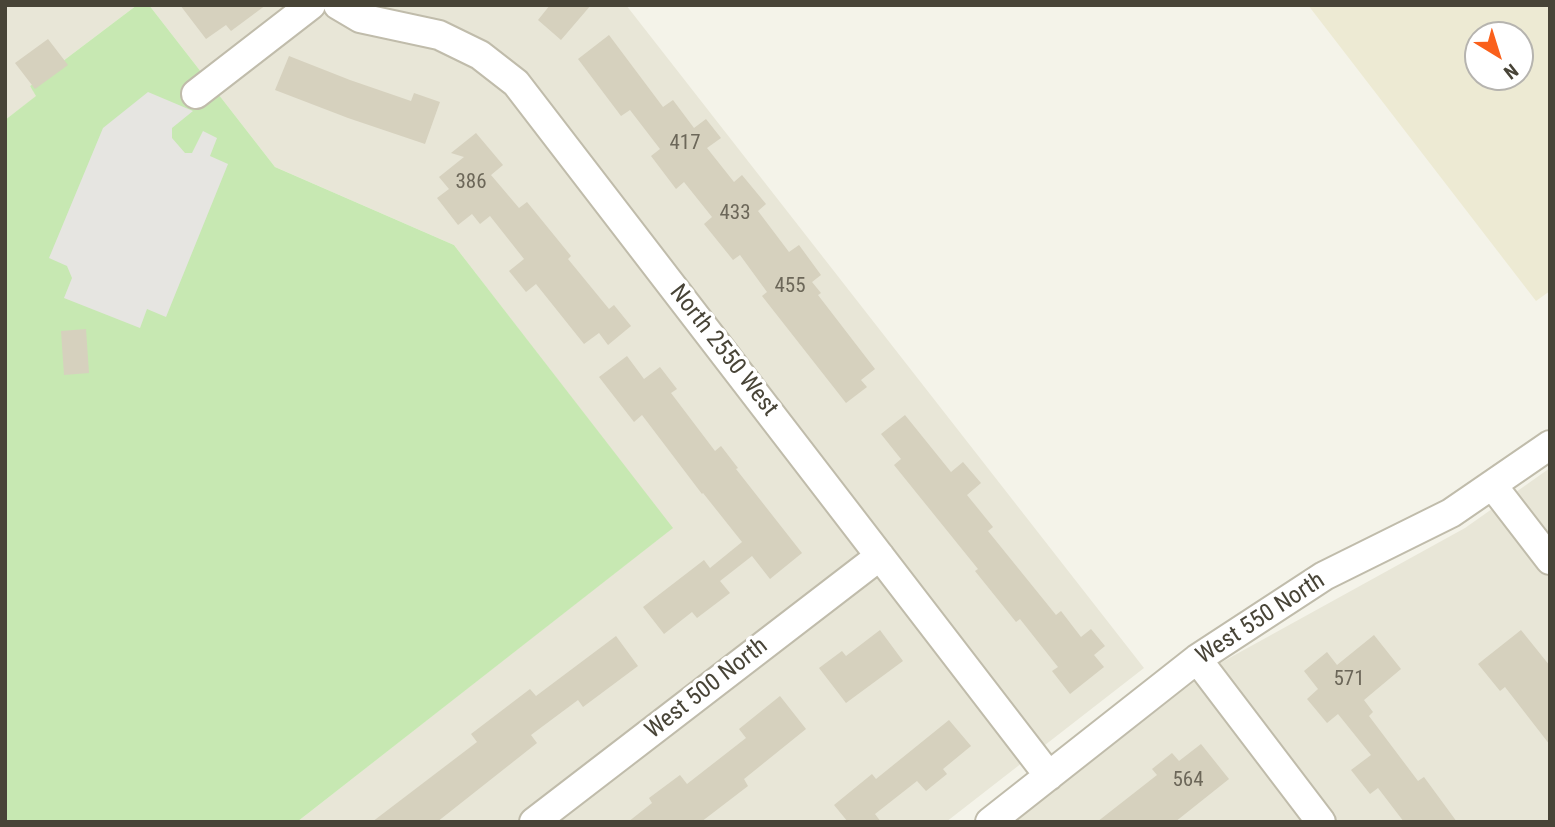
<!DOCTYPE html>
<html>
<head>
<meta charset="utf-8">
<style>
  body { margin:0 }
  #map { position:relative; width:1555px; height:827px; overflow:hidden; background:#f4f3e9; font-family:"Roboto Condensed",sans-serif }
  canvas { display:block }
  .frame { position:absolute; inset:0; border:7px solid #484437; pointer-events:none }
  .north { position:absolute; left:1464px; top:21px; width:70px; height:70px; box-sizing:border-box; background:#fff; border:2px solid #b6b4af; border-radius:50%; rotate:142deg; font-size:19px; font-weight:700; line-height:28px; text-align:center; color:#484437 }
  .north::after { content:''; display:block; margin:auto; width:24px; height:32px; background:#fa601b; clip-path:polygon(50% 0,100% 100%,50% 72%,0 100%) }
</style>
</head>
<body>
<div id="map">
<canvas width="1555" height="827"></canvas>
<div class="frame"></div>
<div class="north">N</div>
</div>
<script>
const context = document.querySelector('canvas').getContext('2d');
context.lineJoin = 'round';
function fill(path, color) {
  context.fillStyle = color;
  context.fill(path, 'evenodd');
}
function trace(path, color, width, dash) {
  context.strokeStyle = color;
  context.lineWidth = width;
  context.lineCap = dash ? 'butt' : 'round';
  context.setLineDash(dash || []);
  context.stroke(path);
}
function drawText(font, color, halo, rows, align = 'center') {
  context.font = font + ' "Roboto Condensed",sans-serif';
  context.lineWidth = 7;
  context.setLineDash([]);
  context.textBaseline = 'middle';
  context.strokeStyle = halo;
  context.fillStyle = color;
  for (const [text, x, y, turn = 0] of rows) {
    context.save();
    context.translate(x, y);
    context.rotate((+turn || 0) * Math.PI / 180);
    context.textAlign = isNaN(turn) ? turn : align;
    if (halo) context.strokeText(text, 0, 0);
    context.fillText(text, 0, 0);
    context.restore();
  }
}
const residential = new Path2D(`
  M5,5H137L30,86L37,96L5,120Z
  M149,5H626L1144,668L946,822H297L672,528L454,245L275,167Z
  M1550,468V822H1014L1213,667L1465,528Z`);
const education = new Path2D(`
  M1308,5H1550V291L1536,301ZM1478,35H1520V77H1478Z`);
const green = new Path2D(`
  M137,5H149L275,167L454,245L673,528L297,822H5V120L36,96L30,86Z`);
const parking = new Path2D(`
  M148,92L193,111L172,128V138L185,153H192L203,131L217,138L210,156L228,164L166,317L147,309L140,328L64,298L72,278L67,266L49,258L103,128Z`);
const building = new Path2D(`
  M180,5H266L231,31L226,25L206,39Z
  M550,5H591L561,40L538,20Z
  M609,35L663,107L673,100L694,128L706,119L721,138L707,148L734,182L742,175L766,204L758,211L789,252L799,245L821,275L812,282L821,293L818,295L875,369L861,380L867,387L846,403L762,296L767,292L740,255L733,260L704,224L712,217L684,182L676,189L651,156L660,149L630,110L621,116L578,59Z
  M48,39L68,65L35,89L15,63Z
  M289,56L350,80L411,101L414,93L440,102L425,144L348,118L275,90Z
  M476,133L503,165L491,175L519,208L527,202L571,256L568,259L609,309L614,305L631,326L608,345L599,333L584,344L536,284L526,292L509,271L524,259L490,216L480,224L472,214L458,225L437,198L449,189L439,177L464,157L451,153Z
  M86,329L89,373L64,375L61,331Z
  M627,356L644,379L660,367L677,389L671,393L715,451L721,446L738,468L736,469L802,553L770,579L752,556L720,581L730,593L697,618L692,612L664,634L643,607L704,560L710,568L742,542L703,493L702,494L642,415L634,422L599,377Z
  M905,415L951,472L963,462L981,483L967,495L993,527L988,531L1056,615L1061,611L1081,637L1091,629L1105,646L1094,655L1104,667L1070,694L1052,671L1058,667L1020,619L1016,622L975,571L978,569L894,465L901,459L881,434Z
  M880,630L903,661L846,703L819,668L842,651L846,656Z
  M1521,630L1550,666V745L1505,687L1500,691L1478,664Z
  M1374,635L1401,669L1364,700L1373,712L1369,716L1418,781L1424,777L1457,822H1404L1378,788L1370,794L1351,770L1371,755L1338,714L1327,723L1307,699L1318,689L1304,671L1327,652L1337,665Z
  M616,636L638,666L583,707L578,700L531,735L537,743L437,822H372L477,742L471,734L530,689L536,696Z
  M780,696L806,729L744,779L748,786L701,822H628L652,803L649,798L680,775L687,784L746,738L739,729Z
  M949,720L971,746L943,769L947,774L926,791L917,781L875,814L881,822H848L834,805L872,774L876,779Z
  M1201,744L1229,779L1175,822H1097L1157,775L1152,769L1172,753L1179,761Z`);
const street = new Path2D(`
  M338,5L360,18L439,35L480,55L516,83L1049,776
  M196,94L311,5
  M1493,486L1550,560
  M1197,659L1321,822
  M534,822L880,556
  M990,822L1197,659L1324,576L1451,513L1550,445`);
const numberNames = [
  ["417",685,144],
  ["386",471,183],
  ["433",735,214],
  ["455",790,287],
  ["571",1349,680],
  ["564",1188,781]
];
const streetNames = [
  ["North 2550 West",723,351,52],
  ["West 550 North",1261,619,-33],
  ["West 500 North",707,689,-38]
];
fill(residential, '#e8e6d7');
fill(education, '#edead3');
fill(green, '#c7e8b2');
fill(parking, '#e6e5e1');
fill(building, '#d6d1be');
trace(street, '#c0bcab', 32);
trace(street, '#fff', 28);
drawText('21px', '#6c6759', null, numberNames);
drawText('24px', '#484437', '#fff', streetNames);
</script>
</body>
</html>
